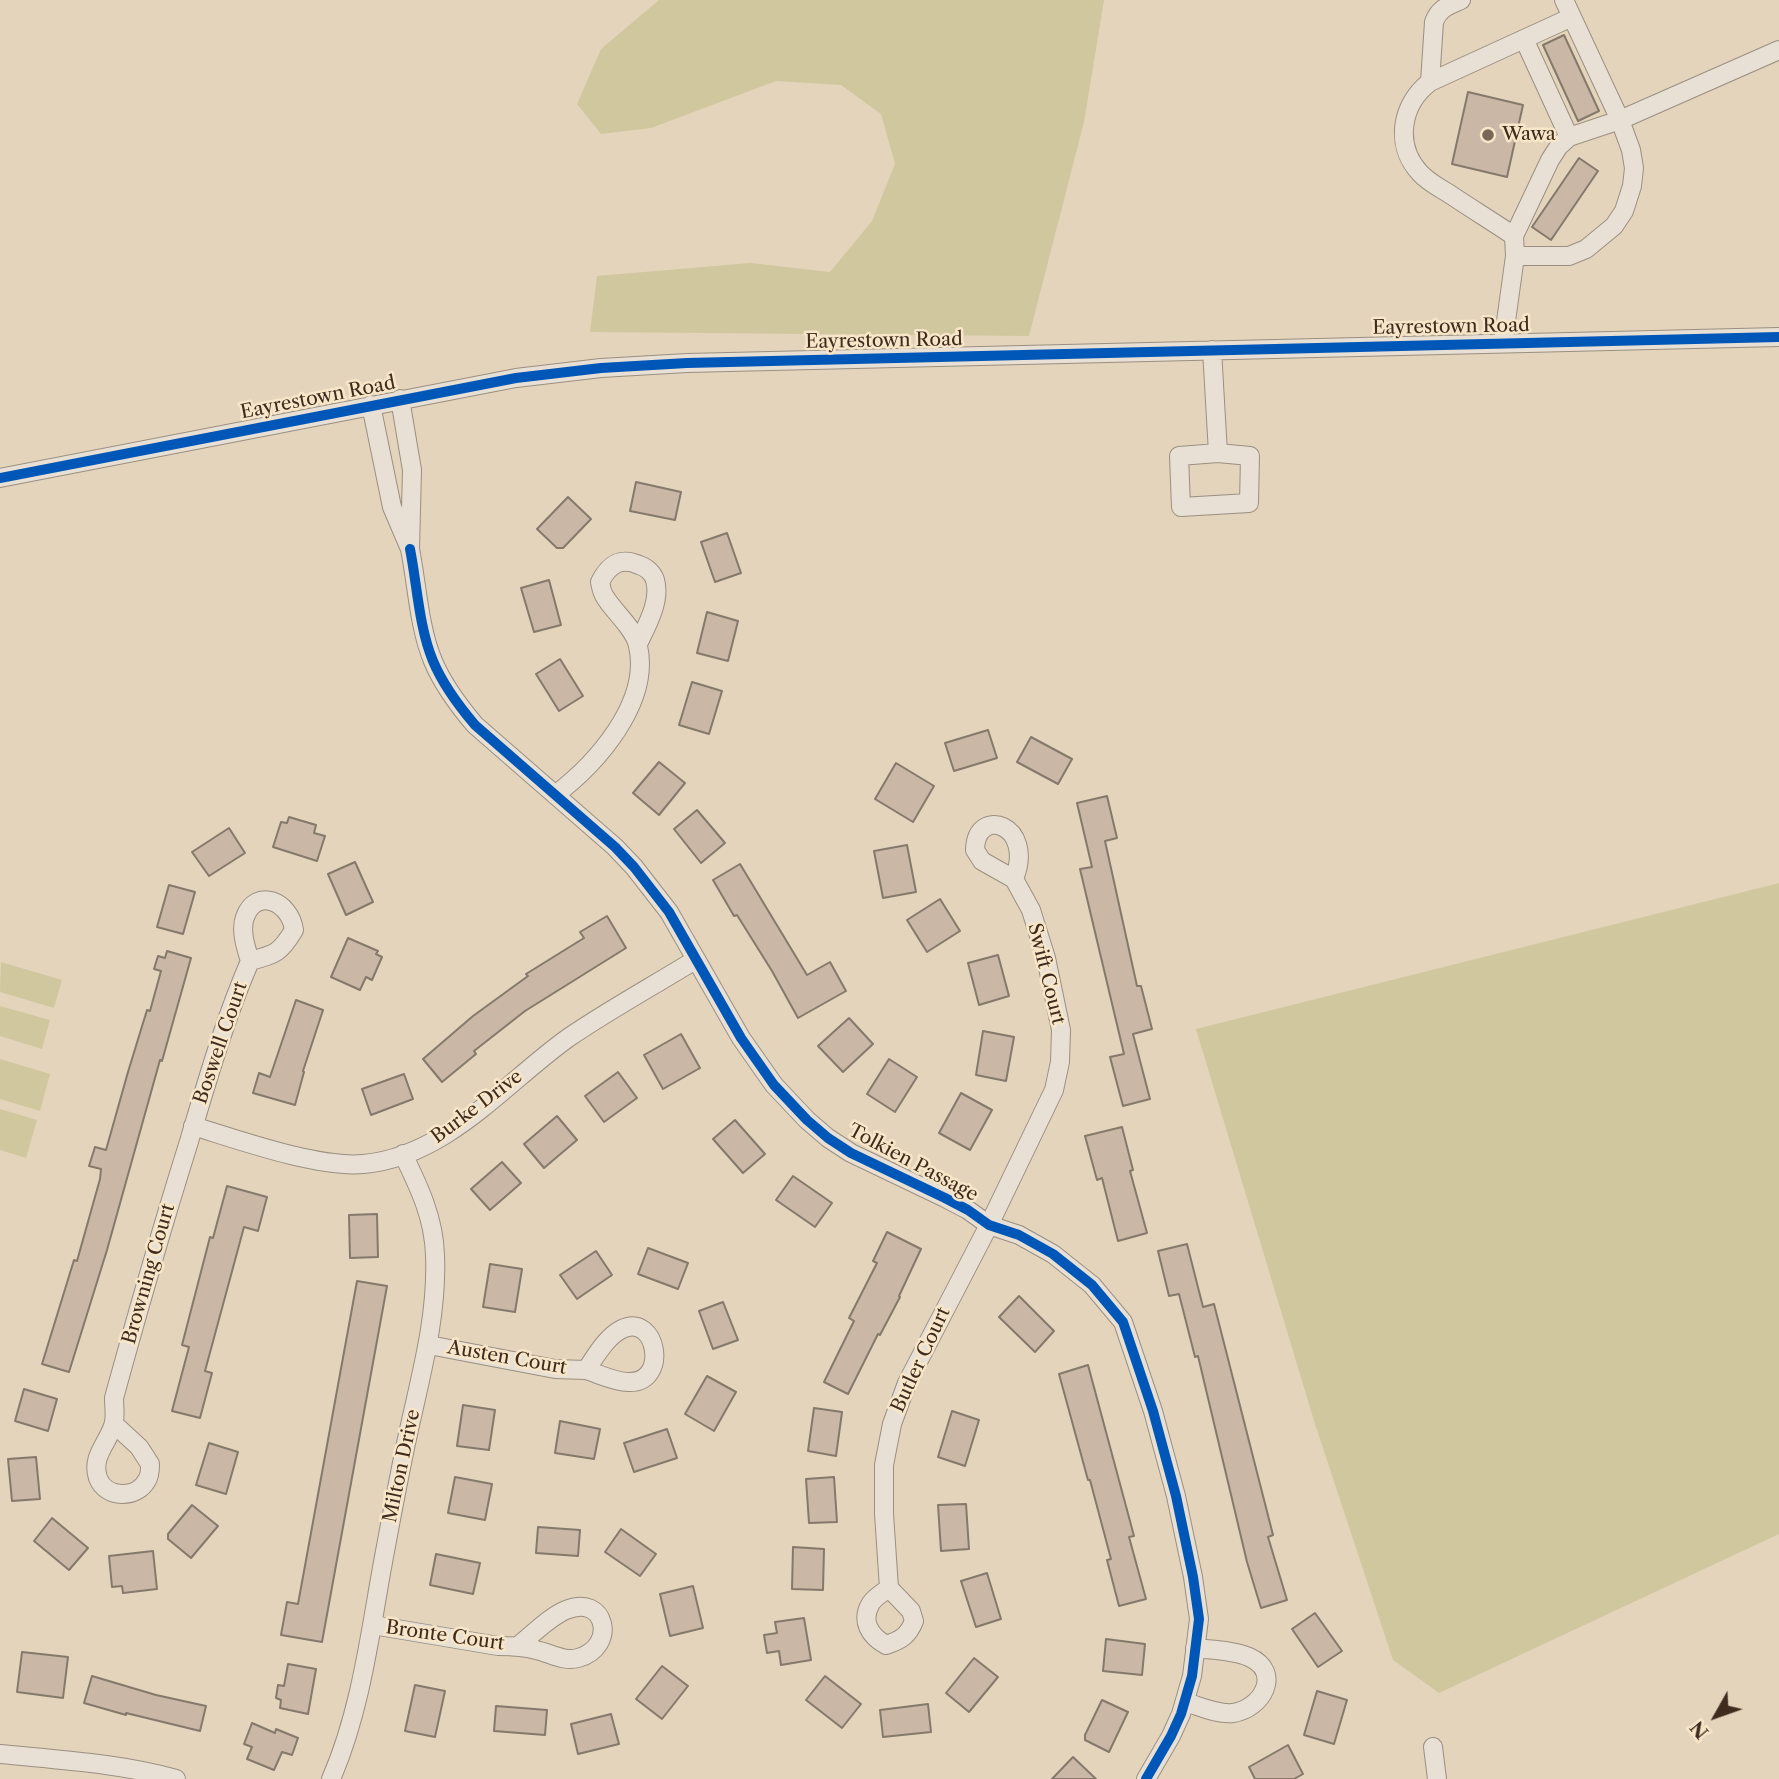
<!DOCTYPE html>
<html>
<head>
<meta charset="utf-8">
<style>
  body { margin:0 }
  #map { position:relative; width:1779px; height:1779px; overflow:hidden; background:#e4d4bc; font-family:"Libre Caslon Text",serif }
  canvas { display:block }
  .north { position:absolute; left:1681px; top:1681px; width:70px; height:70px; -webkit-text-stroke:5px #f8e6c9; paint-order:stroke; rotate:230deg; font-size:19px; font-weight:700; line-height:28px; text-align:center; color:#3f2c1f }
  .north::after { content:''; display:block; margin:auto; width:24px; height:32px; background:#3f2c1f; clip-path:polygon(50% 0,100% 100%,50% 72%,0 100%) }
</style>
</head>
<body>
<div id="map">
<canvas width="1779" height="1779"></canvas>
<div class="north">N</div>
</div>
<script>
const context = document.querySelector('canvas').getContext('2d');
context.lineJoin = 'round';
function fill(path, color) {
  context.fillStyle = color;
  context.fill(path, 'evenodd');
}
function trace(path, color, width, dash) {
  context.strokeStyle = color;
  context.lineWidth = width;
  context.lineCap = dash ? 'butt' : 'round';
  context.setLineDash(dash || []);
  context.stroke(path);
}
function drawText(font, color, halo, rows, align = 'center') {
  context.font = font + ' "Libre Caslon Text",serif';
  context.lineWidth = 5;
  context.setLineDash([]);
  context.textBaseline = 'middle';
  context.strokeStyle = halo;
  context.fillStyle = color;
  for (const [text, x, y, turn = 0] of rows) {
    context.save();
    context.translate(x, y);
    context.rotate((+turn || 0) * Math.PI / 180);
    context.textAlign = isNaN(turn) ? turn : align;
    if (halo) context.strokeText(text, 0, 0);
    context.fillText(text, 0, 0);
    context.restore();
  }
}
const green = new Path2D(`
  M659,0H1104L1084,122L1029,336L590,332L597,276L750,263L830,272L872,221L895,164L881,114L841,85L776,81L651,128L601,134L577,104L601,49Z
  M1779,883V1534L1439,1693L1393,1660L1315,1424L1196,1029Z
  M1,962L62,980L54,1008L0,992Z
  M0,1006L50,1020L42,1049L0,1036Z
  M0,1059L50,1074L40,1111L0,1099Z
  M0,1109L37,1120L26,1158L0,1150Z`);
const building = new Path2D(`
  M1564,35L1599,111L1578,121L1543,45Z
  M1468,92L1523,105L1507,177L1452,164Z
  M1579,158L1598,171L1551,240L1532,227Z
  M636,482L681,492L675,520L630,511Z
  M568,497L591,519L563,548H557L537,529Z
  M727,533L741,573L715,582L701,542Z
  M549,580L561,625L534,632L521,588Z
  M707,612L738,621L728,661L697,653Z
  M560,659L583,696L559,711L536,674Z
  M692,682L722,691L709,734L679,725Z
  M988,730L997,758L954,771L945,743Z
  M1031,737L1072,759L1058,784L1017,762Z
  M659,762L685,783L659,815L633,793Z
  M896,763L934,786L913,822L875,799Z
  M1107,796L1117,838L1105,841L1137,986H1141L1152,1029L1133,1034L1150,1099L1123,1106L1110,1057L1124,1054L1080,869L1092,867L1077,803Z
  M697,810L725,843L701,863L674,829Z
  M289,817L316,825L314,833L325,836L317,861L273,847L281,822L287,823Z
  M229,828L245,853L209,876L192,852Z
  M907,845L916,892L883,898L874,851Z
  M355,862L373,902L346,915L328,874Z
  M740,864L807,975L830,962L846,991L798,1018L772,971L737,915L734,916L713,880Z
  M169,885L195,892L183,934L157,927Z
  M940,899L960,931L927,952L907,920Z
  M607,916L626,948L525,1011L474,1051L476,1054L442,1082L423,1059L473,1016L528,976L526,974L584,938L580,932Z
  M348,938L378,951L376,954L382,957L372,980L366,977L360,990L331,977Z
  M167,951L191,958L162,1061L160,1060L107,1250L69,1372L42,1364L74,1260L77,1261L100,1179L101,1169L89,1166L95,1147L106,1150L128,1072L147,1010L150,1011L161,971L154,969L158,956L165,958Z
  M998,955L1009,996L979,1005L968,963Z
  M296,1000L323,1010L303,1071L304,1072L295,1105L253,1093L259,1073L270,1077Z
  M849,1018L873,1044L843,1072L818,1046Z
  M983,1031L1014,1037L1006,1081L976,1075Z
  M681,1034L700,1068L663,1089L644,1055Z
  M889,1059L917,1077L895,1112L867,1094Z
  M618,1072L637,1098L604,1122L585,1096Z
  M404,1074L413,1099L371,1115L362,1089Z
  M961,1093L992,1110L970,1150L939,1133Z
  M557,1116L577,1140L544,1168L524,1144Z
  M735,1120L765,1154L743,1173L713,1139Z
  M1122,1127L1133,1170L1130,1171L1147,1233L1118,1241L1102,1178L1097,1180L1085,1136Z
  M502,1162L521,1183L490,1210L471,1189Z
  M793,1176L832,1203L815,1227L776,1200Z
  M227,1186L267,1197L258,1231L244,1227L205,1371L212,1373L200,1418L172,1411L189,1347L182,1345L210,1237L213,1238Z
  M377,1214L378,1257L350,1258L349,1215Z
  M887,1232L921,1249L899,1296L900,1297L880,1335L878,1334L848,1394L824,1382L854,1321L849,1318L877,1263L873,1261Z
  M1187,1244L1203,1307L1214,1304L1273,1535L1268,1537L1287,1600L1261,1608L1247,1562L1198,1356L1195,1357L1179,1294L1169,1296L1158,1251Z
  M648,1248L688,1263L678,1289L638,1274Z
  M596,1251L612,1275L577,1299L560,1275Z
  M490,1264L522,1269L515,1312L483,1307Z
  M357,1281L387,1286L322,1642L281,1635L287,1602L298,1604Z
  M1019,1296L1054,1331L1035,1352L999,1317Z
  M723,1302L738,1340L713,1349L699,1311Z
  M1088,1365L1134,1536L1129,1537L1146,1599L1119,1606L1107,1560L1111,1559L1090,1480H1088L1059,1374Z
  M707,1376L736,1392L714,1431L685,1414Z
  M24,1389L57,1399L48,1431L15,1421Z
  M463,1405L495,1410L489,1450L457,1446Z
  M814,1408L842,1412L836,1456L808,1451Z
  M952,1411L979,1420L965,1466L938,1457Z
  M560,1421L600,1429L594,1459L555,1453Z
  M667,1429L677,1458L634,1472L624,1443Z
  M209,1443L238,1452L226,1494L196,1485Z
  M36,1457L40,1499L12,1501L8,1459Z
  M455,1477L492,1484L485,1520L448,1513Z
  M834,1477L837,1522L809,1523L806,1479Z
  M966,1504L969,1549L941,1551L938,1505Z
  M192,1505L218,1526L191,1558L168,1539V1534Z
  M52,1518L88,1548L69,1570L34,1541Z
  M538,1527L580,1530L578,1556L536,1553Z
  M621,1529L656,1554L640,1576L605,1552Z
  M793,1547L824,1549L823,1590L792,1589Z
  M153,1551L157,1589L123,1593L122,1586L112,1587L109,1556Z
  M436,1554L480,1563L473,1594L430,1585Z
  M987,1573L1001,1619L976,1627L961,1581Z
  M693,1586L703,1628L670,1636L660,1594Z
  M1315,1613L1342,1651L1318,1667L1292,1629Z
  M804,1618L811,1660L781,1665L779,1651L767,1653L764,1635L777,1633L775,1622Z
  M1106,1639L1145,1644L1142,1675L1103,1671Z
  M22,1652L68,1657L63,1698L17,1692Z
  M974,1658L998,1677L969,1712L946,1693Z
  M288,1664L316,1669L308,1714L280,1708L281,1700L276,1698L278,1685L284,1686Z
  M662,1666L688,1686L662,1719L636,1699Z
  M92,1676L156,1695L206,1706L200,1731L126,1713V1715L84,1703Z
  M825,1676L861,1704L842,1728L806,1700Z
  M415,1685L445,1691L435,1737L405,1731Z
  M1317,1691L1347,1700L1334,1744L1304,1735Z
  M1102,1700L1128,1712L1109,1752L1085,1740V1735Z
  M928,1704L931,1732L883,1737L880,1710Z
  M496,1706L547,1710L545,1735L494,1731Z
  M611,1714L619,1744L578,1754L571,1724Z
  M252,1723L275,1733L276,1729L298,1738L292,1755L282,1752L274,1770L247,1759L252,1747L244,1744Z
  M1288,1745L1303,1774L1294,1779H1255L1249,1767Z
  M1073,1757L1096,1779H1052Z`);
const minor = new Path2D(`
  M1524,39L1569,137
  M1430,82L1434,22C1439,8 1448,6 1461,0
  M1514,236C1493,222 1472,209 1451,195C1440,188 1428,182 1420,173C1394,145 1401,104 1430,82L1572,17
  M1515,256H1569L1586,249L1614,226L1624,211L1632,186L1634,168L1631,150L1620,120L1564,0
  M1503,343L1515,256L1514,236L1550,160L1559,146L1569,137L1620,120L1779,50
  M1212,350L1218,453
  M371,405L392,507L410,549L412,470L400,399
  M1218,453L1250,456L1249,503L1181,507L1179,456Z
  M0,478L516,378L601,368L687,363L1779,337
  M410,549C417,584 419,628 433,661C443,685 458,705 475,725L615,847L634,867L669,912L741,1038L774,1085L807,1120L828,1138L851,1153L945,1198L968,1210L989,1225L1019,1235L1053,1254L1092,1285L1123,1322L1153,1411L1176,1496L1193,1577L1199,1619L1192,1676L1181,1714L1171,1736L1146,1779
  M555,795C596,764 651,703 638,646C635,629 614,612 605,597C602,593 601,587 600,582C609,564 621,557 639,565C646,567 653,573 655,580C661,601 647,625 638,644
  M193,1126C239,1140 317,1168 363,1164C446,1157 505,1083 568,1038C609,1010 653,986 695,960
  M429,1345L555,1369L586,1370C596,1356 606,1337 622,1329C657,1312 670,1384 628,1382C615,1382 599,1374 586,1370
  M114,1424L139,1447L150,1464C150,1469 150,1476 147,1480C137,1499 106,1499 98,1478C91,1457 107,1444 113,1426C116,1418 114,1407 114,1398C137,1314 161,1231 187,1148C206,1085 224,1021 250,961C276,954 280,953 294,930C290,901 256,887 245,917C240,930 246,948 250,961
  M889,1588L911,1611L914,1621C908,1636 901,1640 886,1645C870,1636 860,1621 871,1603C875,1597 884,1592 889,1588L884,1514V1465L892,1424L907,1383L989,1225L1054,1090L1060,1062L1061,1030L1046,958L1031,910L1014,879L982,861L975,850C976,805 1036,824 1014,879
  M373,1625L498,1646C511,1646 523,1646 536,1650C550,1653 564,1662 578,1658C618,1647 606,1593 566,1610C549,1617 532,1635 518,1646
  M1185,1702C1199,1706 1218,1715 1233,1713C1262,1709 1283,1672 1249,1657C1233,1650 1212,1650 1195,1648
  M1433,1747L1437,1779
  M0,1754C60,1760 118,1763 176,1779
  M331,1779C359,1715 369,1642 381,1573C388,1535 395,1497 403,1458C416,1391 438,1324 435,1255C434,1218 419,1187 403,1154`);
const cycleway = new Path2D(`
  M0,478L516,378L601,368L687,363L1779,337
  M410,549C417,584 419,628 433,661C443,685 458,705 475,725L615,847L634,867L669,912L741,1038L774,1085L807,1120L828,1138L851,1153L945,1198L968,1210L989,1225L1019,1235L1053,1254L1092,1285L1123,1322L1153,1411L1176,1496L1193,1577L1199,1619L1192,1676L1181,1714L1171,1736L1146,1779`);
const markers = [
  [1488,135,7,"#796756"]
];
const poiNames = [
  ["Wawa",1502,135]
];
const streetNames = [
  ["Eayrestown Road",1451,327,-1],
  ["Eayrestown Road",884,341,-1],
  ["Eayrestown Road",318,398,-11],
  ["Swift Court",1046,974,76],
  ["Boswell Court",221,1043,-71],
  ["Burke Drive",477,1107,-37],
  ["Tolkien Passage",913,1163,28],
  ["Browning Court",149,1274,-74],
  ["Austen Court",507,1358,10],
  ["Butler Court",921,1360,-65],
  ["Milton Drive",402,1466,-78],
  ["Bronte Court",445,1636,8]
];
fill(green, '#d1c79e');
fill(building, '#cbb7a5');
trace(building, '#84796b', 2);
trace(minor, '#9a8f81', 20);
trace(minor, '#e8e0d4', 18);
trace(cycleway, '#0057b8', 10);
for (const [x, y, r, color] of markers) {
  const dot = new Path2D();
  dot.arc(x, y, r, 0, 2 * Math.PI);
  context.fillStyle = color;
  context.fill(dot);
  trace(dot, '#f8e6c9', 2.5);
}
drawText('19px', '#3f2c1f', '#f8e6c9', poiNames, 'left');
drawText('19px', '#3f2c1f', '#f8e6c9', streetNames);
</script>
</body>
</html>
